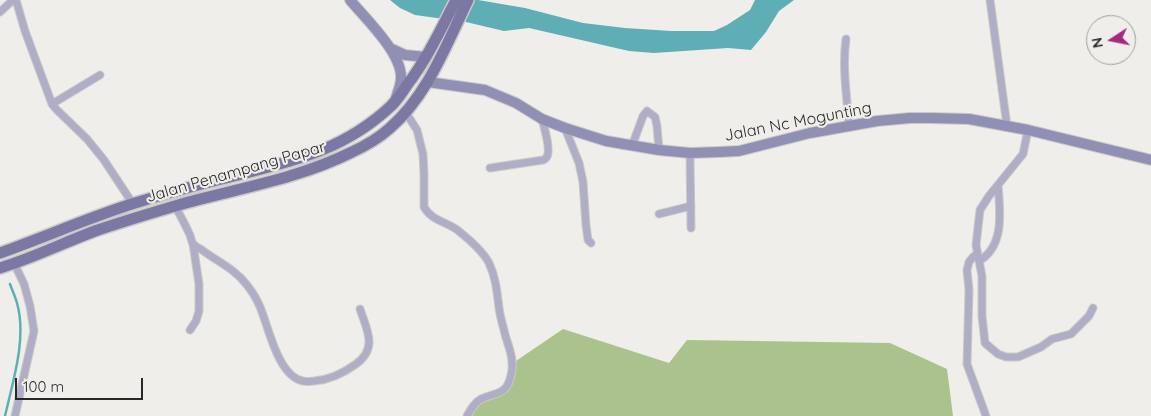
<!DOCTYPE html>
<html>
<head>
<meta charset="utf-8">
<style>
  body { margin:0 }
  #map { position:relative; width:1151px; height:416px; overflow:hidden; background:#efeeea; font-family:Quicksand,sans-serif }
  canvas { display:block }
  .north { position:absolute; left:1086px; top:15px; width:50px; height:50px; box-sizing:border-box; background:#efeeea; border:1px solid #a09f9c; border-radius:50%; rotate:259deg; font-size:14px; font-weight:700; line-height:20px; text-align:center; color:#292827 }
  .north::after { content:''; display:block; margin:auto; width:18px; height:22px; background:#a42a7f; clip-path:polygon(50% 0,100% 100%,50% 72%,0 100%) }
  .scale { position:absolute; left:15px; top:378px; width:128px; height:22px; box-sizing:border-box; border:2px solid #292827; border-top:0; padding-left:6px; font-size:15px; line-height:18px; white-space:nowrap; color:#292827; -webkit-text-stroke:4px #efeeea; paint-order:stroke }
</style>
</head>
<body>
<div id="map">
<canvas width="1151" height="416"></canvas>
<div class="north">N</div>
<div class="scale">100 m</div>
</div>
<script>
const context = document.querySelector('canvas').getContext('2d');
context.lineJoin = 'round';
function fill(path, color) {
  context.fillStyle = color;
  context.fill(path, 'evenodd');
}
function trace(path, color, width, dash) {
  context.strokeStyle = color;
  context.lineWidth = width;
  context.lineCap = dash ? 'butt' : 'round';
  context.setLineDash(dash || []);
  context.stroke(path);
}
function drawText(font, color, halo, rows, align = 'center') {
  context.font = font + ' Quicksand,sans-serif';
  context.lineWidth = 4.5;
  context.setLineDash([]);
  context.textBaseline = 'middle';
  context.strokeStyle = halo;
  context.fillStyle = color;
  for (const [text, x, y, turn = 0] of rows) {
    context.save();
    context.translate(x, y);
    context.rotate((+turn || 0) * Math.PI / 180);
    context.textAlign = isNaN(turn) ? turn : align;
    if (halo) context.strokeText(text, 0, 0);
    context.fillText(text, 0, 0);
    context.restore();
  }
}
const forest = new Path2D(`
  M563,329L669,363L687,340L890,343L947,369L953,416H472L478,404L506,385L510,365Z`);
const water = new Path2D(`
  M390,0H478L525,8L583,23L625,28L671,31H714L727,25L750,10L755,0H794L779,11L766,32L751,50L728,48L654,53L629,51L529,28L504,31L466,22L415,15L400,8Z`);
const stream = new Path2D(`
  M5,416C13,381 27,338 17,303C15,296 12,290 10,284`);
const street = new Path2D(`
  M16,0L25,31L52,104L56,109L87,139L104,160L133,204
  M990,0L1007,126
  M0,12L13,0
  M846,39C842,67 847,97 849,126
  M52,104L100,75
  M406,113L417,130L423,154L424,174V207C432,222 450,222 461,233C470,240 484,253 489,263C496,278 497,292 499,308C500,315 502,323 504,330C506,341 512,351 512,363C513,369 511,376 509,382C504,395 493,393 481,399C475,402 471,409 467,416
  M565,128L579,163L583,182L586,225L588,240L591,243
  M1028,130L1023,154L989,196L980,210L976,245L982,276V316L985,343L998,354L1006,357H1018L1041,347L1052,339L1071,334L1089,316L1093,308
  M632,146L643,116L647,111L655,117L657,126L659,150
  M690,153L691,228
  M490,168L543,160C544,160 545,159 546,158C552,152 544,127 542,119
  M175,206C180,215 185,224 189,233C191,236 191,241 193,244C195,246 200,249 202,250C218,262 235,269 247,285C254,294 260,305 263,315C270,334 280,377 303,381C307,382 311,381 314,381C329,380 345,372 356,364C378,348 367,330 360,309
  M659,214L691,206
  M977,254L973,257L969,262L967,270L969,290L967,364L986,416
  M979,261C1005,246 1000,211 998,185
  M14,263L24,284L30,306L34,331L15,416
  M190,330L196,321L199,311V284L193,244`);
const secondary = new Path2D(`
  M350,0C365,18 402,53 401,78C401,85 397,94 395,101
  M392,49L405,55L426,57
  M428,82L485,90L516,103L542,119L565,128L606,141L659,150L690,153L719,152L739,151L810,133L877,121L910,118H932L969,119L1028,130L1151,160`);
const primary = new Path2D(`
  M0,253C45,237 90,217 135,203C165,194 196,185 226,178C289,162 342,152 391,106C397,100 402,93 407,85C427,59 441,29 456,0
  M0,268C33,258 63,243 95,231C121,222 148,214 175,206C234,189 296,180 352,152C365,146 379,138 390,128C428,95 446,45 468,0`);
const streetNames = [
  ["Jalan Nc Mogunting",798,122,-11],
  ["Jalan Penampang Papar",236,172,-16]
];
fill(forest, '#aac38c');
fill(water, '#5faeb5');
trace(stream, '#5faeb5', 2.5);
trace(street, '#cbcac7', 9);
trace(secondary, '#cbcac7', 12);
trace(primary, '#cbcac7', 14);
trace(street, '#b0aec7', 7);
trace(secondary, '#918fb3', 10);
trace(primary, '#7c78a4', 11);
drawText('16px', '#292827', '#efeeea', streetNames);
</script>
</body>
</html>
